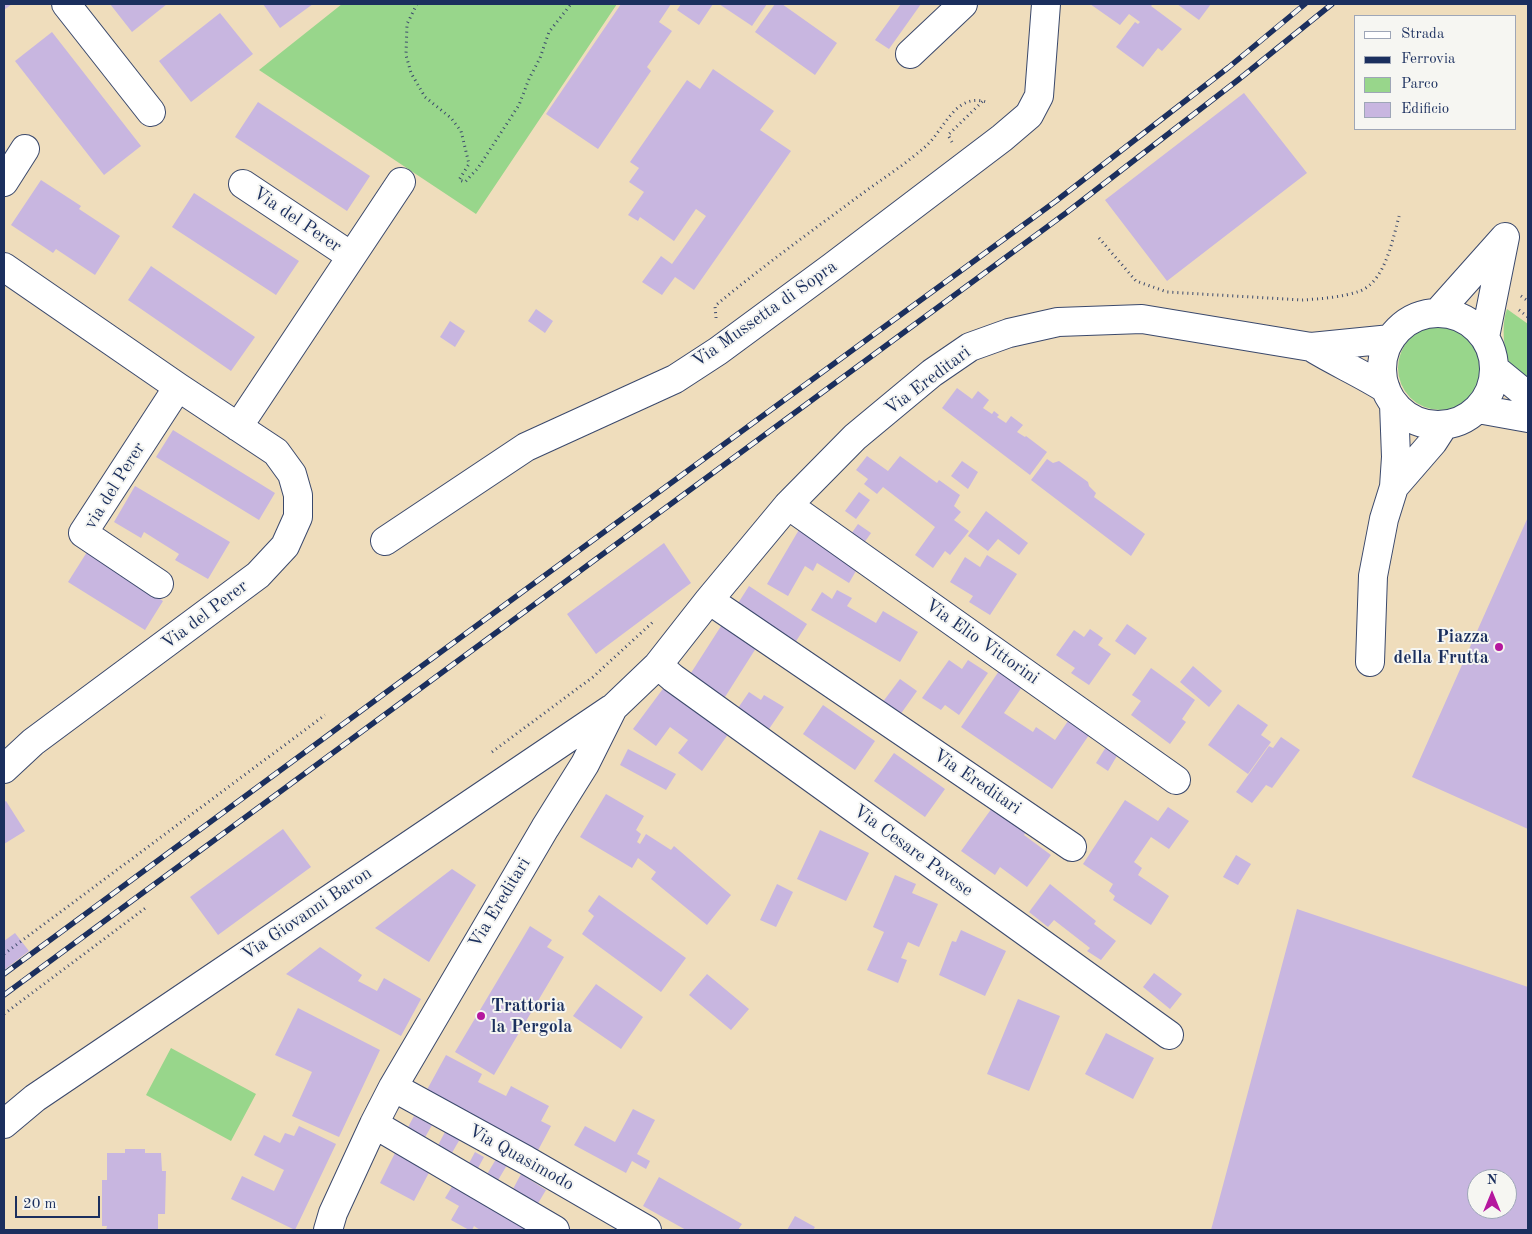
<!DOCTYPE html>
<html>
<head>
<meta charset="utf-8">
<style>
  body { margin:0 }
  #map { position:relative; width:1532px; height:1234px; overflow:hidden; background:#efddbc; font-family:"Old Standard TT",serif }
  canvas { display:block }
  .frame { position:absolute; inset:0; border:5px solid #1b2f5e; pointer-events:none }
  .legend { position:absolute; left:1354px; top:15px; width:162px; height:115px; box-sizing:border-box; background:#f6f6f2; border:1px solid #9ea6b7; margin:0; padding:6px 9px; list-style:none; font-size:15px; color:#1b2f5e }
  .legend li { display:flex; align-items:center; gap:10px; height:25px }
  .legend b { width:25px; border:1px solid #9ea6b7 }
  .north { position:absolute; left:1467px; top:1169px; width:50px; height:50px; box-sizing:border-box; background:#f6f6f2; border:1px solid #9ea6b7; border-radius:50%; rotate:0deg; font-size:14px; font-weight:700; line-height:20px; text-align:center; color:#1b2f5e }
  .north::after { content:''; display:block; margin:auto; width:18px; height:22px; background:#b5179e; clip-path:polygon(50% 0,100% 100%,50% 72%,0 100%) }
  .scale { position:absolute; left:15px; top:1196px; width:85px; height:22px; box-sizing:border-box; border:2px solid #1b2f5e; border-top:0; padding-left:6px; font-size:15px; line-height:18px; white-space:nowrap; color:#1b2f5e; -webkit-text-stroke:4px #f6f6f2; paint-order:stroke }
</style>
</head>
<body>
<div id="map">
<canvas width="1532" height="1234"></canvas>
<div class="frame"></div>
<ul class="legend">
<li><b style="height:6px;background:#fff"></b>Strada</li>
<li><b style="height:6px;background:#1b2f5e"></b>Ferrovia</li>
<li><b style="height:14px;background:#98d68b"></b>Parco</li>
<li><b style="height:14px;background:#c8b6e0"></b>Edificio</li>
</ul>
<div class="north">N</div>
<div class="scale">20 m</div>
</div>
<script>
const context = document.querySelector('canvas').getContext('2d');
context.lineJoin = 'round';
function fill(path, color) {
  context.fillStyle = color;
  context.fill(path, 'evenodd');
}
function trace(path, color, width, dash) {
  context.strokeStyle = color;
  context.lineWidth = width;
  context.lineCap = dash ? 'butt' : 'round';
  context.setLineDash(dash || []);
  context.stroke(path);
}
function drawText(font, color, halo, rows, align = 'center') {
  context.font = font + ' "Old Standard TT",serif';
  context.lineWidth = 4;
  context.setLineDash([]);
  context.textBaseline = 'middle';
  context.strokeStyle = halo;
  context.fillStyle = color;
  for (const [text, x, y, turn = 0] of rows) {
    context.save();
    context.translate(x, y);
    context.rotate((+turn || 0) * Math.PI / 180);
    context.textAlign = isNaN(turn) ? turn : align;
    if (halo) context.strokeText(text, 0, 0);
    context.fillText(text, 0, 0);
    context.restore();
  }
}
const green = new Path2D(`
  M342,4H617L476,214L259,70Z
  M1507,309L1528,324V383C1523,379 1516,376 1513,371C1503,355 1501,325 1507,309Z
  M1398 368a42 42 0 1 1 84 0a42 42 0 1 1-84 0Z
  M171,1048L256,1094L231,1141L146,1095Z`);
const building = new Path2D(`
  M4,4H12L4,10Z
  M110,4H167L132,32Z
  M263,4H313L280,28Z
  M621,4H671L659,22L672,31L647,67L651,71L598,149L546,114Z
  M681,4H713L699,25L677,10Z
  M719,4H767L752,26Z
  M775,4H782L837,43L815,75L755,32Z
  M901,4H921L889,49L875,40Z
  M1090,4H1153L1151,6L1182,29L1162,51L1158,48L1143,67L1116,47L1135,22L1138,24L1140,22L1129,14L1120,25Z
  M1177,4H1211L1199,20Z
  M220,13L253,54L191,102L159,61Z
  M52,32L141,146L104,175L15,61Z
  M713,69L774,111L760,130L791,151L694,290L675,277L662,295L642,282L661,256L672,264L706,216L696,209L674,241L640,217L638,221L628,215L644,192L629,182L639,168L630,162L687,80L700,89Z
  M1244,93L1307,173L1167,281L1105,200Z
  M258,102L370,176L347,211L235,137Z
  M41,180L81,206L79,209L120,236L95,275L56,249L53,253L11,225Z
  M194,193L299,261L276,295L172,227Z
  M151,266L255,337L231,371L128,300Z
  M536,309L553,321L545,333L528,321Z
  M450,321L465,331L455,347L440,337Z
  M957,388L972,399L978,391L989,400L983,408L992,414L994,411L999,415L997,417L1006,423L1011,416L1023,425L1017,432L1025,437L1026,436L1047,452L1030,475L942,408Z
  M173,430L275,493L259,520L156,457Z
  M867,456L888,471L900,456L937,483L939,480L960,495L954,506L961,512L954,520L969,531L950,555L945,551L933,568L915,555L935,527L883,487L877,494L864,484L868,479L856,470Z
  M1047,459L1053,463L1059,461L1088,482L1089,486L1096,493L1094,497L1145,534L1131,556L1031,480Z
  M962,461L978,472L968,489L951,476Z
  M135,486L230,542L208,579L175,560L179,554L144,532L141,538L114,522Z
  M859,492L870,500L856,519L845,511Z
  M986,511L1028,543L1019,555L998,539L988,551L968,536Z
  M1528,517V829L1412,777Z
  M858,524L871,533L864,543L851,534Z
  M800,528L860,564L849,583L817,563L813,571L805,566L788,596L767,584Z
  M664,543L691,583L596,654L567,614Z
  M87,552L163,601L145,630L68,582Z
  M987,555L1017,574L990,615L969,602L973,596L950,582L965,557L980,567Z
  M749,586L807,624L793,646L735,608Z
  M837,590L852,598L847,606L876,623L883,611L918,632L900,662L811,610L822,592L832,599Z
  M723,623L758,645L725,697L689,676Z
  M1127,624L1147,638L1135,655L1115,641Z
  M1090,629L1103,638L1098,645L1111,654L1089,685L1071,673L1075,668L1056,655L1074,630L1084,637Z
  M949,660L962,669L968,660L988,673L959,715L945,705L941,710L922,698Z
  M1193,666L1222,691L1209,707L1180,682Z
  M1151,668L1195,700L1182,719L1186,722L1170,744L1131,715L1141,701L1132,695Z
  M999,671L1022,687L1004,713L1033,732L1036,727L1055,740L1068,721L1089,735L1052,789L961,727Z
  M900,679L917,691L900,715L882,703Z
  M665,686L729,733L702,771L678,753L688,740L670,727L656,746L633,729Z
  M749,692L761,700L764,695L784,707L769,729L750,716L748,719L736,711Z
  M1238,704L1268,725L1261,735L1271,742L1248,774L1208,745Z
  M823,705L875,741L855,770L803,734Z
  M1281,737L1300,750L1272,788L1266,785L1252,803L1236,792L1269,746L1273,748Z
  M1106,747L1118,754L1108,771L1096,763Z
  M628,749L676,774L666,790L620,765Z
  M894,753L945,789L925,817L874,781Z
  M606,794L644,816L636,830L641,834L637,842L640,844L646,834L671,850L674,846L731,895L707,925L651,879L656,872L638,858L632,868L580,837Z
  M1125,800L1158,821L1168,807L1189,821L1169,849L1151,837L1134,862L1142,868L1138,875L1169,896L1151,925L1113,900L1115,896L1109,891L1113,884L1083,864Z
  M6,801L25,831L4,844V802Z
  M992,808L1026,832L1024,835L1051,855L1027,887L1000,867L995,875L961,851Z
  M283,829L311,867L218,935L190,897Z
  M820,830L869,853L846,901L797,879Z
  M1236,855L1251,864L1238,885L1223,877Z
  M452,869L476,885L429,962L375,928Z
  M895,875L916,884L912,893L938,904L919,947L908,942L901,958L907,960L898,983L867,970L884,932L873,927Z
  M777,884L793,892L776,927L760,920Z
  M1050,884L1096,921L1094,924L1116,941L1101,960L1087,951L1090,948L1054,920L1048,927L1029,912Z
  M599,895L686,958L661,992L582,934L594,916L588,911Z
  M1297,909L1528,987V1230H1211ZM1477,1179H1507V1209H1477Z
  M530,926L552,940L547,947L564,957L494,1075L455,1052Z
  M961,930L1006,951L985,996L939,975L952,941L956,942Z
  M15,933L29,951L4,970V941Z
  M320,947L362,975L358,981L377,991L384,978L421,999L401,1036L286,974Z
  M1154,973L1182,994L1170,1009L1143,987Z
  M707,974L749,1009L731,1030L689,995Z
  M596,984L643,1017L621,1049L573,1016Z
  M1018,999L1060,1016L1029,1091L987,1074Z
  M298,1008L380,1050L339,1137L292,1116L312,1072L275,1055Z
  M1106,1033L1154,1058L1133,1099L1085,1074Z
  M446,1055L482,1074L478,1082L506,1096L511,1086L549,1106L541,1121L551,1126L535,1156L423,1097Z
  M633,1109L655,1120L637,1154L650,1161L646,1169L632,1161L626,1173L574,1145L585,1126L615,1142Z
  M414,1116L432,1125L423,1141L406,1131Z
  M299,1126L336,1144L295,1230L231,1199L242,1176L274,1191L284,1170L254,1155L264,1135L280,1143L285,1133L294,1136Z
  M446,1130L460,1139L449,1158L435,1151Z
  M398,1147L433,1165L414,1201L380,1183Z
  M125,1149H145V1153H161L162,1171H166L165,1214H158V1230H106L107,1226H102V1180H107V1153H125Z
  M475,1152L484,1157L477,1170L468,1165Z
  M496,1159L507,1165L497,1182L486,1176Z
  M521,1174L546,1190L537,1205L513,1189Z
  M659,1177L742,1224L738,1230H686L643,1206Z
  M456,1180L542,1230H480L474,1226L472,1230H469L451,1220L459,1206L445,1198Z
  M795,1216L815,1227L813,1230H787Z`);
const path = new Path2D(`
  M417,4L407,24L406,55L411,73L425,97L451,118L461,131L469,164L459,180L465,182L478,168L519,105L529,79L540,58L549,32L571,4
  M952,142L948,135L983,101
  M1099,238L1136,281L1167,292L1302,300C1320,299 1344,297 1360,291C1386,281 1393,237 1400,213
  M1521,296L1528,301
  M1519,310L1528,317
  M716,318L715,306C764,265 816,228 867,190C887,176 908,162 926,146C945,129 956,90 989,103
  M492,752L593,677L654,621
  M4,954L325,715
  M4,1014L147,907`);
const minor = new Path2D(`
  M66,4L151,112
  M910,54L963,4
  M4,182L25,149
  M243,184L351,256
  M4,267L178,387L276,452L292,474L298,495V517L285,546L258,575L33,742L4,769
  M1438,312L1504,238
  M1382 369a56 56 0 1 1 112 0a56 56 0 1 1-112 0Z
  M1485,337L1505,237
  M1311,347C1335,362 1361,373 1386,389
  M1495,369L1528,396
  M1478,409L1528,418
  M238,427L401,182
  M1394,487L1433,442L1444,425
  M788,505L1176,780
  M385,541L526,447L675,379L718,351L832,267L1002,138L1029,115L1039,96L1046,4
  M159,584L83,533L178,387
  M709,600L1072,847
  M1370,662L1373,576L1384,519L1394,487L1396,457L1394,404
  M658,665L673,678L1169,1035
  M393,1087L526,1160L647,1230
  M4,1124L35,1098L611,709
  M374,1124L555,1230
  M328,1230L333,1213L374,1124L393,1087L545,828L585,764L613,708L658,665L709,600L788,505L855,437L932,373L970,347L1009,333L1058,322L1142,319L1311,347L1391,339`);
const rail = new Path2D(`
  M4,974L529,587L1056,201L1229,67L1305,4
  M4,995L1066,213L1238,80L1332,4`);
const markers = [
  [1499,647,5,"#b5179e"],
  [481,1016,5,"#b5179e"]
];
const streetNames = [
  ["Via del Perer",297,220,34],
  ["Via Mussetta di Sopra",765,314,-35],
  ["Via Ereditari",928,381,-37],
  ["via del Perer",115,486,-58],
  ["Via del Perer",205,615,-37],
  ["Via Elio Vittorini",982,642,35],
  ["Via Ereditari",977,782,34],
  ["Via Cesare Pavese",913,851,36],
  ["Via Ereditari",500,903,-59],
  ["Via Giovanni Baron",307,914,-34],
  ["Via Quasimodo",521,1158,29]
];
const poiNames = [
  ["Piazza",1489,637],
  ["della Frutta",1489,658],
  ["Trattoria",491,1006,"left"],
  ["la Pergola",491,1027,"left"]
];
fill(green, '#98d68b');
fill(building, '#c8b6e0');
trace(minor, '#3b496c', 30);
trace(path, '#3b496c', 3, [1, 4]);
trace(minor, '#fff', 28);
trace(rail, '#1b2f5e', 5.5);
trace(rail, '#f6f6f2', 4, [11]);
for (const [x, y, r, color] of markers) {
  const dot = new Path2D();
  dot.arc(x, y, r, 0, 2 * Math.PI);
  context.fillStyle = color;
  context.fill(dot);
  trace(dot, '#f6f6f2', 2);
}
drawText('18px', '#1b2f5e', '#f6f6f2', streetNames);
drawText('bold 18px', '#1b2f5e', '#f6f6f2', poiNames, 'right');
</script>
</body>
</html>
